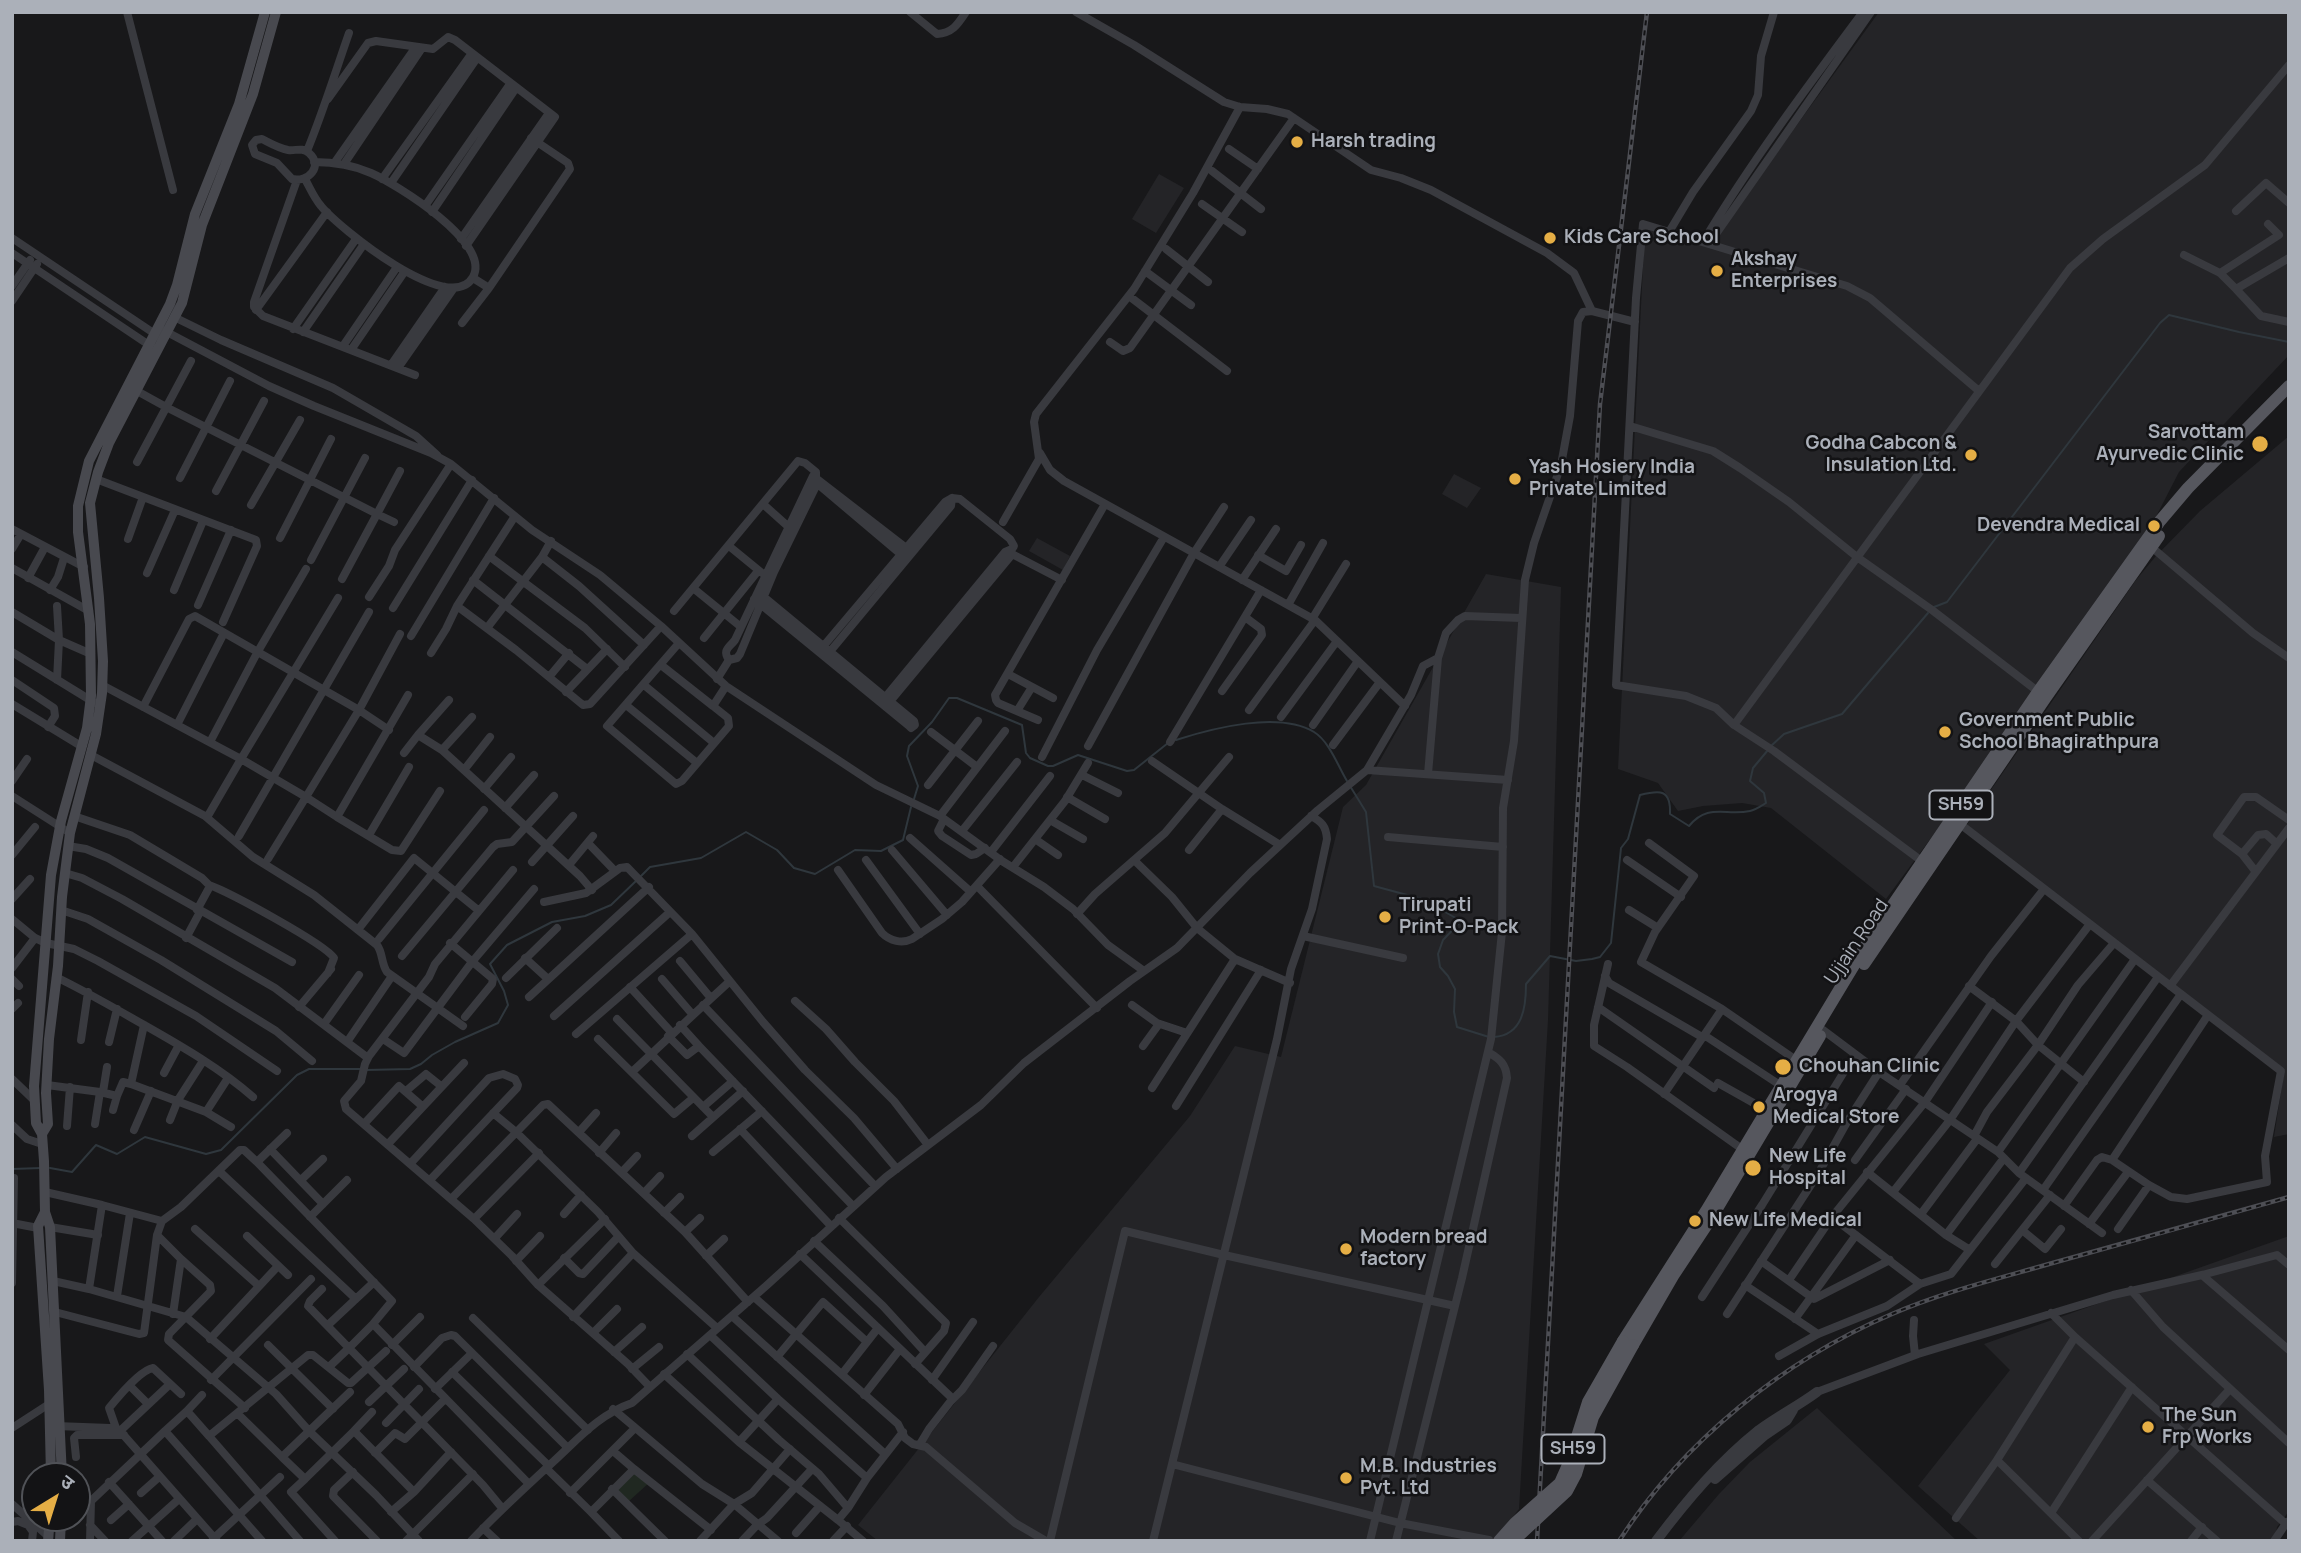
<!DOCTYPE html>
<html>
<head>
<meta charset="utf-8">
<style>
  body { margin:0 }
  #map { position:relative; width:2301px; height:1553px; overflow:hidden; background:#18181a; font-family:Manrope,"Noto Sans Devanagari",sans-serif }
  canvas { display:block }
  .frame { position:absolute; inset:0; border:14px solid #abb0b9; pointer-events:none }
  .north { position:absolute; left:21px; top:1462px; width:70px; height:70px; box-sizing:border-box; background:#131315; border:2px solid #505257; border-radius:50%; rotate:38deg; font-size:19px; font-weight:700; line-height:28px; text-align:center; color:#abb0b9 }
  .north::after { content:''; display:block; margin:auto; width:24px; height:32px; background:#e5ae45; clip-path:polygon(50% 0,100% 100%,50% 72%,0 100%) }
</style>
</head>
<body>
<div id="map">
<canvas width="2301" height="1553"></canvas>
<div class="frame"></div>
<div class="north">उ</div>
</div>
<script>
const context = document.querySelector('canvas').getContext('2d');
context.lineJoin = 'round';
function fill(path, color) {
  context.fillStyle = color;
  context.fill(path, 'evenodd');
}
function trace(path, color, width, dash) {
  context.strokeStyle = color;
  context.lineWidth = width;
  context.lineCap = dash ? 'butt' : 'round';
  context.setLineDash(dash || []);
  context.stroke(path);
}
function drawText(font, color, halo, rows, align = 'center') {
  context.font = font + ' Manrope,sans-serif';
  context.lineWidth = 5;
  context.setLineDash([]);
  context.textBaseline = 'middle';
  context.strokeStyle = halo;
  context.fillStyle = color;
  for (const [text, x, y, turn = 0] of rows) {
    context.save();
    context.translate(x, y);
    context.rotate((+turn || 0) * Math.PI / 180);
    context.textAlign = isNaN(turn) ? turn : align;
    if (halo) context.strokeText(text, 0, 0);
    context.fillText(text, 0, 0);
    context.restore();
  }
}
const built = new Path2D(`
  M1879,12H2289V355L2179,472L2146,536L2019,719L1886,899L1771,808L1742,803L1703,806L1678,811L1658,783L1618,769L1645,226L1709,246Z
  M1159,174L1184,188L1156,233L1132,219Z
  M2289,436V1134L2274,1137L2284,1072L1966,826L2136,580L2156,556L2200,511Z
  M1454,474L1481,488L1467,508L1442,494Z
  M1037,538L1070,556L1063,570L1029,551Z
  M1486,574L1561,587L1548,1020L1519,1509L1494,1541H878L858,1525L1039,1297L1190,1116L1235,1046L1281,1057L1343,807L1366,785Z
  M2289,1236V1511L2277,1527L2275,1541H1980L1918,1486L2010,1370L1984,1344Z
  M1817,1408L1957,1541H1679L1719,1494L1750,1462Z`);
const green = new Path2D(`
  M633,1471L650,1482L628,1502L617,1489Z`);
const stream = new Path2D(`
  M1934,607L1947,602L2160,323L2169,315L2239,332L2289,342
  M1176,740C1213,728 1279,711 1314,732C1329,741 1338,766 1347,781
  M1771,746L1784,734L1842,714L1928,613
  M1350,786L1366,812L1374,886L1422,899L1461,921L1443,940L1438,954L1440,967L1448,976L1455,989L1454,1012L1457,1027L1489,1037
  M914,799L918,786L907,756L909,746L932,722L949,698H957L1022,725L1026,753L1030,758L1048,766H1053L1078,755L1127,771L1134,770L1168,743
  M641,876L650,867L701,858L746,832L777,850L794,868L815,874L855,850L881,851L903,840L911,807
  M1494,1037C1523,1035 1526,1007 1526,984L1550,956L1576,961L1592,959L1600,957L1611,943L1621,848L1628,839L1640,795C1660,790 1671,789 1670,814L1689,826C1708,803 1725,816 1750,811C1755,810 1761,806 1766,803L1764,793L1750,781L1753,768L1768,750
  M366,1070L410,1069L421,1064L432,1055L455,1042L498,1023L508,1005L504,991L490,964L507,945L552,922L585,916L611,905L637,880
  M50,1168L72,1172L96,1145L117,1154L145,1137L206,1154L221,1150L297,1075L309,1069H361
  M12,1169L41,1168`);
const minor = new Path2D(`
  M127,12L173,190
  M910,12L937,34C953,33 958,24 966,12
  M1076,12L1134,45L1224,102L1240,107L1267,109L1288,114L1371,170L1401,178L1431,190L1547,253L1574,273L1592,311
  M328,99L368,43L376,41L433,49L448,37L455,40L555,117L466,246
  M262,139C270,143 278,148 288,150C296,151 302,147 309,153C324,166 308,183 292,179L277,163L255,154L252,145L256,140Z
  M1229,149L1258,169
  M307,151C323,112 335,73 349,33
  M335,162L415,48
  M344,164L422,48
  M1212,171L1261,209
  M305,179C310,188 314,198 321,206C339,228 450,318 473,277C492,243 396,184 371,173C353,165 334,162 314,162
  M382,179L472,53
  M297,180L254,302V307L263,316L415,375
  M391,183L477,58
  M1202,204L1242,232
  M425,206L510,84
  M2236,211L2266,183L2289,203
  M432,212L516,88
  M1669,232L1693,192L1751,111L1758,95L1761,56L1774,12
  M12,238L158,336
  M461,239L549,113
  M1703,242C1751,162 1807,87 1863,12
  M1709,244L1871,12
  M1166,249L1208,282
  M12,253L152,347
  M2184,255L2220,273L2236,289
  M2289,258L2236,289L2261,316L2289,322
  M1145,271L1191,305
  M2220,273L2279,235L2268,224
  M473,278L489,288L570,169L568,163L531,138
  M12,286L30,260
  M1129,296L1227,371
  M12,301L37,264
  M256,310L327,212
  M174,317L221,340L333,388L416,436L437,455
  M462,323L489,288
  M293,329L356,239
  M163,330L269,386L314,406L431,453L451,464L532,530L600,575L661,626L726,686L876,785L940,816L1002,861L1044,887L1073,909L1108,945L1144,971
  M303,332L364,244
  M1110,342L1123,351L1130,348L1294,118
  M343,346L397,267
  M351,350L405,271
  M391,365L445,287
  M398,368L454,288
  M137,391L166,407L377,514L400,471
  M1630,426L1713,451L1740,468L1789,502L1857,557L1932,610L2040,693
  M1040,453L1050,470L1064,481L1315,620L1405,706
  M137,462L191,361
  M180,478L230,381
  M96,479L256,540L257,546L223,622
  M216,491L264,401
  M952,498L960,499L1010,539L1014,546L1012,549
  M763,504L792,530
  M251,505L300,420
  M515,516L457,606L516,650L583,705L590,704L661,626
  M1003,522L1039,459L1034,422L1036,414L1134,289L1193,193L1240,107
  M12,529L84,567
  M280,538L331,439
  M128,539L143,497
  M2149,545L2253,633L2289,658
  M729,546L762,573
  M12,549L21,534
  M1012,554L1062,580
  M1258,555L1286,571L1301,545
  M489,556L585,628L625,667
  M542,557L579,586L644,645
  M311,560L365,458
  M1219,567L1251,520
  M12,568L89,611
  M147,573L175,510
  M28,578L45,547
  M342,579L377,514L394,522
  M473,580L587,669
  M1242,580L1276,529
  M693,588L741,627
  M50,590L58,577L64,558
  M174,590L203,521
  M369,597L389,566L395,550L451,464
  M754,599L909,726L911,728L915,725L914,721L758,592
  M198,605L231,530
  M1288,605L1323,543
  M57,606L59,640L57,680
  M393,608L472,480
  M674,611L798,461L805,463L816,472V477
  M12,612L59,640L91,654
  M1312,619L1346,564
  M487,628L542,557L551,541
  M400,634L359,710L306,797L337,817L408,695
  M411,636L494,498
  M704,638L758,571
  M679,643L607,726L676,784L682,781L729,726L728,718L713,706L726,686
  M821,649L945,502L952,498L951,506L828,654
  M12,652L95,703
  M431,653L446,629L457,606
  M729,660C722,650 729,648 735,640L813,476L910,551
  M661,665L713,706
  M1008,674L1053,698
  M549,677L569,653
  M717,679L729,660L737,658L740,654L774,572L816,486H820L904,557
  M12,680L54,708L55,716L48,727
  M102,685L241,759L338,598
  M644,685L714,743
  M1222,691L1262,635L1261,629L1245,617
  M566,692L607,649
  M449,700L418,735L442,750L580,876L592,890
  M883,700L1005,552L1012,549L1010,557L888,704
  M12,704L81,746
  M626,705L697,763
  M143,707L189,619L195,616L359,710L389,730
  M1249,710L1315,620
  M1017,711L1032,687
  M1281,717L1337,641
  M1038,720L998,703L996,700L995,695L1105,504
  M177,725L224,633
  M1313,725L1358,661
  M1734,725L2070,268L2103,239L2205,165L2289,65
  M931,732L977,767
  M210,742L257,653L306,569
  M1170,742L1261,590
  M1333,745L1380,682
  M1088,746L1194,553L1224,507
  M442,750L472,717
  M404,753L418,735
  M91,755L205,816L253,857L314,895L377,945C383,953 381,963 387,972L463,1026
  M1042,757L1097,650L1164,537
  M1152,761L1222,809L1280,845
  M464,770L490,737
  M1367,770L1411,695L1423,666L1438,658L1446,633L1458,620L1465,616L1521,618
  M1428,774L1438,658
  M1082,775L1118,793
  M12,781L27,759
  M928,785L978,721
  M484,789L511,757
  M12,796L70,833
  M1067,797L1105,819
  M505,808L534,775
  M209,814L241,759L306,797L268,859
  M74,816L130,835L202,878L209,885V888L197,910
  M940,816L1005,731
  M337,817L392,850L401,851L440,791
  M944,819L938,831L942,836L971,855L976,854L985,848
  M1050,820L1083,839
  M1960,824L2281,1071L2265,1156L2267,1182L2187,1199L2171,1197L2149,1185L2112,1160L2102,1157L2097,1160L2064,1206
  M962,831L1017,762
  M369,835L409,767
  M239,836L369,612
  M1388,837L1503,847
  M910,838L971,892
  M1035,839L1058,855
  M588,843L615,871
  M1649,843L1694,876L1655,932L1641,962L1722,1009L1796,1060
  M68,846L86,849L108,858L292,962
  M892,850L947,915
  M1189,850L1222,809
  M991,852L1050,776
  M2242,854L2258,835L2266,834L2277,844
  M12,855L35,827
  M866,860L920,934
  M1627,860L1681,897
  M1135,861L1172,897L1197,928L1235,959L1290,983
  M532,862L573,816
  M1923,862L1774,751L1734,725L1716,708L1686,696L1616,685L1636,298L1643,224L1847,286L1870,298L1979,391
  M569,865L593,836
  M1013,867L1065,801L1088,763
  M513,870L435,964L429,977L369,1056L365,1064L361,1081L344,1101L346,1109L474,1219L512,1256L538,1285L628,1364L650,1387
  M838,870L882,933C890,941 902,944 912,939L942,919L962,902L1000,859
  M2256,872L2242,854L2217,835L2244,797H2256L2289,820
  M65,873L82,878L122,899L275,988L368,1058
  M209,885C229,892 325,944 334,958L328,973
  M977,886L1097,1008
  M12,899L30,879
  M544,902L586,893L620,868L627,867L692,934L763,1022L805,1070L854,1118L897,1169
  M61,910L88,919L161,960L276,1031L312,1061
  M1629,910L1658,928
  M1077,914L1095,894L1165,833L1229,757
  M12,919L35,938L46,943L74,949L98,961L196,1016L277,1071
  M360,927L414,858L478,910
  M1303,936L1403,958
  M186,938L200,912
  M379,939L484,810
  M450,943L493,979L492,984L465,1017
  M402,956L493,847L497,844L512,842L554,796
  M525,958L548,979
  M680,961L710,997
  M1608,964L1594,1025V1046L1627,1067L1742,1149
  M12,968L35,938
  M1605,976L1609,983L1702,1037H1707L1780,1085
  M56,977C87,992 116,1009 146,1026C183,1047 221,1069 253,1097
  M506,978L557,928
  M12,979L19,986
  M662,979L693,1015L730,981
  M1969,986L2016,1021L2038,1045L2084,1082
  M2170,986L2289,828
  M630,987L672,1033
  M529,997L649,887
  M795,1001L826,1029L855,1062L894,1101L928,1145
  M703,1005L875,1186
  M1132,1005L1157,1023L1187,1033
  M299,1007L331,969
  M1598,1007L1714,1088
  M12,1009L18,1003
  M554,1016L670,912
  M617,1019L713,1117
  M324,1024L359,975
  M680,1025L699,1046
  M1823,1030L1879,1072L1998,1152L2019,1173L2102,1233
  M576,1034L692,934
  M668,1036L687,1055L699,1046L853,1206
  M383,1039L404,1053L472,962L534,889
  M598,1039L674,1114L693,1098
  M81,1040L88,992
  M109,1042L117,1009
  M347,1042L392,976
  M1143,1046L1159,1024
  M632,1072L693,1015
  M164,1073L179,1045
  M12,1079L35,1101
  M1718,1083L1766,1110
  M131,1084L206,1112L228,1078
  M47,1085L100,1092
  M1900,1085L1991,956L2044,889
  M1152,1088L1235,959
  M406,1091L426,1074L441,1086
  M103,1092L107,1067
  M1664,1094L1722,1009
  M1176,1106L1261,970
  M703,1107L733,1081
  M113,1110L117,1096
  M206,1112L231,1127
  M493,1113L516,1132L598,1212L633,1253L717,1328
  M170,1120L178,1100L203,1061
  M95,1124L100,1092L117,1096L123,1082L131,1084L144,1025
  M364,1124L399,1086L422,1106
  M12,1125L27,1139L42,1144
  M67,1126L70,1087
  M740,1129L831,1226
  M134,1130L151,1091
  M579,1132L596,1113
  M287,1133L257,1162L392,1301L373,1324L529,1484
  M692,1136L743,1091
  M1974,1136L1987,1112L2038,1045L2078,985L2114,943
  M388,1144L464,1063
  M270,1149L323,1204
  M713,1152L762,1111
  M1998,1152L2135,959
  M599,1153L616,1133
  M1855,1160L1906,1089
  M2112,1160L2208,1015
  M410,1164L489,1078L503,1074L515,1079L518,1085L517,1088L430,1180
  M219,1171L356,1299
  M622,1172L637,1156
  M1867,1172L1946,1235L1970,1250
  M2019,1173L2158,977
  M301,1180L323,1159
  M2043,1190L2181,994
  M45,1192L102,1205L162,1221
  M1893,1192L1950,1120L2016,1021L2090,924
  M644,1193L660,1176
  M451,1199L543,1105L548,1104L685,1232L748,1302
  M664,1213L680,1197
  M564,1214L581,1195
  M1921,1214L1977,1139
  M310,1217L347,1180
  M1832,1217L1920,1284
  M839,1218L946,1323L944,1331L915,1364
  M474,1219L539,1153
  M12,1223L38,1228
  M2089,1224L2128,1172
  M50,1227L98,1235
  M195,1229L259,1286
  M2118,1229L2149,1185
  M2022,1230L2045,1249L2061,1229
  M685,1232L700,1218
  M1946,1235L2004,1158
  M247,1236L288,1275
  M495,1238L517,1214
  M814,1241L883,1306L925,1352
  M800,1254L953,1399
  M706,1256L724,1239
  M564,1258L579,1273L583,1274L618,1237
  M181,1259L210,1285L211,1291L169,1334L168,1340L245,1408
  M516,1261L540,1236
  M1761,1261L1814,1299L1890,1260
  M1995,1264L2050,1195
  M2202,1275L2289,1350
  M1789,1280L1832,1217L1925,1102L1992,1002
  M53,1281L89,1289L186,1317L276,1394L309,1431L376,1495L419,1541
  M12,1283L14,1178
  M538,1285L605,1219
  M1745,1285L1818,1334
  M89,1289L102,1205
  M322,1289L310,1301L308,1306L349,1348L331,1365
  M2131,1290L2163,1327L2289,1443
  M117,1296L130,1213
  M754,1297L898,1424L905,1438L913,1444L926,1447L1015,1523L1046,1541
  M1702,1297L1762,1205L1855,1054
  M55,1312L139,1334L144,1333L157,1235
  M2051,1313L2075,1337L2286,1524
  M173,1314L181,1259L157,1235L162,1221L181,1207L240,1150H244L257,1162
  M1727,1314L1818,1174L1847,1122L1879,1072
  M732,1316L885,1454
  M573,1317L633,1253
  M473,1318L588,1430
  M1795,1319L1856,1235
  M1914,1320L1913,1336L1915,1355
  M373,1324L349,1348L483,1485L502,1508
  M328,1325L374,1282
  M593,1333L617,1309
  M210,1339L278,1266
  M268,1345L333,1409
  M392,1345L420,1317
  M614,1352L642,1327
  M687,1354L779,1440L819,1474L848,1508L838,1520L863,1541
  M1779,1356L1818,1334L1887,1306L1920,1284L1951,1274L2026,1178
  M777,1357L823,1302L867,1342
  M414,1367L442,1338L451,1335L455,1336L568,1448
  M632,1369L659,1347
  M452,1372L549,1466
  M664,1374L739,1442L778,1399L710,1335
  M842,1374L878,1328
  M211,1380L311,1279
  M932,1380L973,1322
  M130,1386L148,1404
  M435,1389L472,1353
  M1817,1392L1918,1354L2113,1295L2202,1275L2277,1255L2289,1265
  M864,1395L900,1349
  M778,1399L867,1478L848,1508
  M369,1402L404,1369
  M613,1409L702,1484L734,1504L778,1541
  M187,1411L202,1395
  M238,1414L282,1457L350,1392
  M386,1423L419,1389
  M56,1426L110,1428L120,1431L217,1541
  M12,1428L49,1404L53,1405
  M116,1428L109,1408C118,1397 140,1370 153,1368L181,1394
  M120,1431L170,1384
  M354,1431L372,1412
  M209,1436L187,1411L165,1431L262,1541
  M739,1442L838,1520
  M920,1444L929,1429L950,1402L962,1390L993,1346
  M613,1451L634,1469
  M375,1453L395,1433L405,1439L445,1399
  M76,1457L74,1438L77,1435H124
  M282,1457L305,1479L354,1431L414,1492L451,1452
  M1997,1460L2079,1541
  M1172,1464L1400,1523L1489,1540
  M546,1468L591,1512L634,1469L711,1530
  M353,1472L334,1490L333,1496L377,1541
  M867,1478L903,1432
  M305,1479L291,1492L335,1541
  M2147,1480L2217,1541
  M109,1482L162,1541
  M612,1489L665,1541
  M141,1493L159,1477
  M570,1493L635,1428
  M12,1504L49,1537
  M391,1512L414,1492
  M591,1512L619,1541
  M2051,1513L2132,1387
  M1956,1518L1997,1460L2075,1337
  M111,1520L129,1504
  M12,1522L18,1521L28,1525L33,1532L32,1541
  M90,1525L105,1541
  M483,1528L497,1541
  M796,1533L819,1507
  M213,1539L280,1477
  M90,1541L91,1501L165,1431
  M132,1541L179,1499
  M174,1541L197,1519
  M300,1541L209,1436L308,1355H313L348,1383H351L386,1351
  M406,1541L473,1474
  M471,1541C497,1513 526,1487 554,1461C579,1438 600,1414 632,1403L766,1286L886,1177L981,1105L1024,1063L1130,981L1177,948L1250,873L1318,810L1367,770L1508,780
  M700,1541L734,1504L752,1493L790,1449
  M742,1541L757,1525L767,1518L812,1469
  M833,1541L847,1526
  M1050,1541L1125,1231L1224,1255L1455,1306
  M1153,1541L1277,1039L1291,969L1312,909L1327,839C1326,826 1322,822 1311,816
  M1370,1541L1491,1039L1502,932L1503,808L1514,741L1525,580L1534,543L1561,465L1570,416L1578,321L1583,312L1592,311L1635,322
  M1396,1541L1462,1278L1507,1078C1506,1064 1500,1059 1488,1052
  M2092,1541L2230,1389
  M2191,1541L2202,1527
  M2274,1541L2287,1522`);
const tertiary = new Path2D(`
  M1715,1479L1765,1435L1787,1420L1793,1410
  M1656,1541C1687,1500 1719,1462 1759,1430C1778,1416 1798,1406 1817,1392`);
const secondary = new Path2D(`
  M42,1134L48,1124L46,1093L49,1039L58,966L62,897L70,833L96,734L102,693L103,661L99,598L90,503L98,472L109,443L182,303L202,225L253,94L276,12
  M45,1212L38,1226L49,1390L51,1476
  M62,1476L50,1227L45,1212L44,1161L42,1134L36,1123L34,1086L51,875L61,821L87,728L91,696L90,624L78,532V506L89,461L170,304L177,285L195,214L239,104L265,12
  M48,1541L50,1518
  M60,1541L61,1518`);
const primary = new Path2D(`
  M1864,964L2046,697L2159,536
  M1623,1341L1706,1211L1871,937L2038,692L2160,521L2188,488L2289,386
  M1633,1345L1673,1276L1712,1217L1820,1036`);
const rail = new Path2D(`
  M1537,1541L1600,404L1647,12
  M1619,1541C1683,1441 1784,1360 1892,1314C1943,1292 1997,1279 2049,1264C2129,1242 2209,1220 2289,1197`);
const primaryBridge = new Path2D(`
  M1499,1541L1515,1523L1560,1483L1568,1465L1588,1402L1623,1341
  M1513,1541L1567,1491L1576,1474L1593,1417L1633,1345`);
const markers = [
  [1297,142,7,"#e5ae45"],
  [1550,238,7,"#e5ae45"],
  [1717,271,7,"#e5ae45"],
  [2260,444,9,"#e5ae45"],
  [1971,455,7,"#e5ae45"],
  [1515,479,7,"#e5ae45"],
  [2154,526,7,"#e5ae45"],
  [1945,732,7,"#e5ae45"],
  [1385,917,7,"#e5ae45"],
  [1783,1067,9,"#e5ae45"],
  [1759,1107,7,"#e5ae45"],
  [1753,1168,9,"#e5ae45"],
  [1695,1221,7,"#e5ae45"],
  [1346,1249,7,"#e5ae45"],
  [2148,1427,7,"#e5ae45"],
  [1346,1478,7,"#e5ae45"]
];
const shields = [
  [1961,805,63],
  [1573,1449,63]
];
const shieldNames = [
  ["SH59",1961,805],
  ["SH59",1573,1449]
];
const poiNames = [
  ["Harsh trading",1311,142],
  ["Kids Care School",1564,238],
  ["Akshay",1731,260],
  ["Enterprises",1731,282],
  ["Sarvottam",2244,433,"right"],
  ["Ayurvedic Clinic",2244,455,"right"],
  ["Godha Cabcon &",1957,444,"right"],
  ["Insulation Ltd.",1957,466,"right"],
  ["Yash Hosiery India",1529,468],
  ["Private Limited",1529,490],
  ["Devendra Medical",2140,526,"right"],
  ["Government Public",1959,721],
  ["School Bhagirathpura",1959,743],
  ["Tirupati",1399,906],
  ["Print-O-Pack",1399,928],
  ["Chouhan Clinic",1799,1067],
  ["Arogya",1773,1096],
  ["Medical Store",1773,1118],
  ["New Life",1769,1157],
  ["Hospital",1769,1179],
  ["New Life Medical",1709,1221],
  ["Modern bread",1360,1238],
  ["factory",1360,1260],
  ["The Sun",2162,1416],
  ["Frp Works",2162,1438],
  ["M.B. Industries",1360,1467],
  ["Pvt. Ltd",1360,1489]
];
const streetNames = [
  ["Ujjain Road",1857,942,-56]
];
fill(built, '#242427');
fill(green, '#202821');
trace(stream, '#2f373d', 2);
trace(minor, '#393a3f', 8);
trace(tertiary, '#393a3f', 10);
trace(secondary, '#48494f', 10);
trace(primary, '#56575e', 12);
trace(rail, '#4d4e54', 4.5);
trace(rail, '#131315', 2, [5]);
trace(primaryBridge, '#56575e', 12);
for (const [x, y, r, color] of markers) {
  const dot = new Path2D();
  dot.arc(x, y, r, 0, 2 * Math.PI);
  context.fillStyle = color;
  context.fill(dot);
  trace(dot, '#131315', 2.5);
}
for (const [x, y, w] of shields) {
  const box = new Path2D();
  box.roundRect(x - w / 2, y - 14.5, w, 29, 5);
  context.fillStyle = '#131315';
  context.fill(box);
  trace(box, '#abb0b9', 2);
}
drawText('bold 18px', '#abb0b9', null, shieldNames);
drawText('bold 19px', '#abb0b9', '#131315', poiNames, 'left');
drawText('19px', '#abb0b9', '#131315', streetNames);
</script>
</body>
</html>
